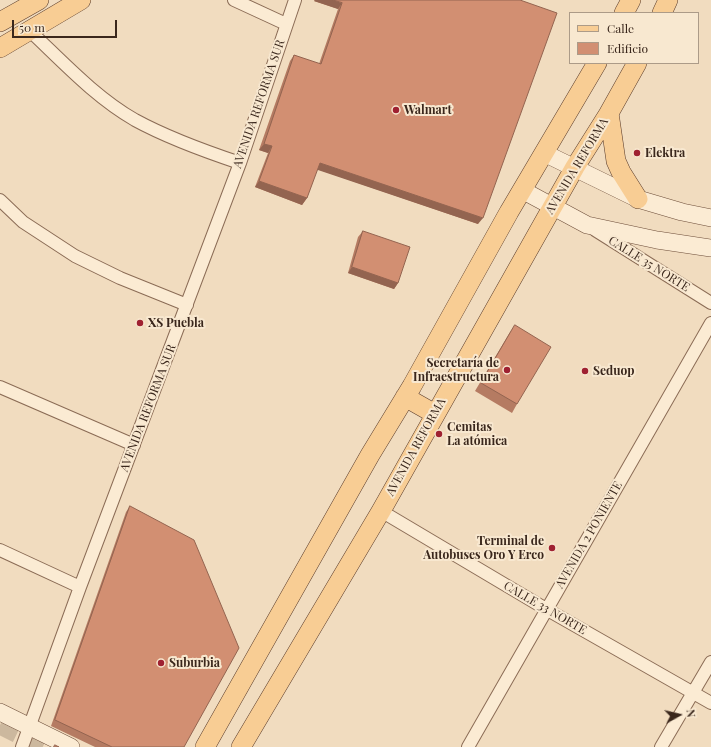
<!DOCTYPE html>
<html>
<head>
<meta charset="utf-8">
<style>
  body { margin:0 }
  #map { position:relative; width:711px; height:747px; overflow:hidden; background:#f1dcbf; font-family:"Playfair Display",serif }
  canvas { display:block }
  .legend { position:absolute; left:569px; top:12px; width:130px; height:52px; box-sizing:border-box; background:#f8e8d0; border:1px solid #ac9b88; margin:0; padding:5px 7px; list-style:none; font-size:12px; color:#3a271c }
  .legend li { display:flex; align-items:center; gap:8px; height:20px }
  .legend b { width:20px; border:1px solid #ac9b88 }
  .north { position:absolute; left:659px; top:695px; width:40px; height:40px; -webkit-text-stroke:3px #f8e8d0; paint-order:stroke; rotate:82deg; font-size:11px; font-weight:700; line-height:16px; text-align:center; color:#3a271c }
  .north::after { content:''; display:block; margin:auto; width:14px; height:18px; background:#3a271c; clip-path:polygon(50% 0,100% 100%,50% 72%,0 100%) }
  .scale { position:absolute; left:12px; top:20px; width:105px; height:18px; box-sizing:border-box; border:2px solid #3a271c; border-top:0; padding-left:5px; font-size:12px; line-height:14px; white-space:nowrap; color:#3a271c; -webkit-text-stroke:3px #f8e8d0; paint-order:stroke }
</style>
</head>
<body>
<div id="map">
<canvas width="711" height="747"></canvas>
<ul class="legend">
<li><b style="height:5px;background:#f8cd94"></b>Calle</li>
<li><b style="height:11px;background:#d28f72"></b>Edificio</li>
</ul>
<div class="north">N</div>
<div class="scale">50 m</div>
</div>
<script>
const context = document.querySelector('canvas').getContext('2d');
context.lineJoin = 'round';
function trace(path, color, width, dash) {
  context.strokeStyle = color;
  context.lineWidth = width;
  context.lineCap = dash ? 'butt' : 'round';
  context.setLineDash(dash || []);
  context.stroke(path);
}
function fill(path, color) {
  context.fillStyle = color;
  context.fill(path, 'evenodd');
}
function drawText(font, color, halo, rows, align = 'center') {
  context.font = font + ' "Playfair Display",serif';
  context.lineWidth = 4;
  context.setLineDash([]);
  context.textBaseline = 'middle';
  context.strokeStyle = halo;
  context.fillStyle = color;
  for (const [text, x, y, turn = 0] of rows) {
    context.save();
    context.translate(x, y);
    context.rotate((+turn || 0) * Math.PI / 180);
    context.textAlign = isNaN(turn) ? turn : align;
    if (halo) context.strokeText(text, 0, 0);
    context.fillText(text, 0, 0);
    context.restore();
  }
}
const primaryTunnel = new Path2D(`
  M0,725L45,747`);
const minor = new Path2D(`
  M234,0L286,24
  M30,31C63,62 95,97 135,120C168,138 204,151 240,163
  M0,200L23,222L75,256L120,278L187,305
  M595,230L711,303
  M0,387L134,445
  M381,511L546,609L711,703
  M0,550L80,587
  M22,747L80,587L240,163L295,0
  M468,747L711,323
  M661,747L711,662`);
const secondary = new Path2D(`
  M544,153L638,199L682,212L711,218
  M522,190L587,225L657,240L711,248
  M0,712L71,747`);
const primary = new Path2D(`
  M624,13L631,0
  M662,13L668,0
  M0,22L39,0
  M0,48L81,0
  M609,113L616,161L621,172L638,199
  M405,397L435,414
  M205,747L370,455L412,386L509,212L597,63
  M241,747L381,511L575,167L609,113L637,63`);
const wall = new Path2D(`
  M315,0H520L478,224L317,169L307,198L302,205L255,187L268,153L259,150L290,61L294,55L319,64L338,9L314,1Z
  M363,231L398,283L394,289L348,273L358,237Z
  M515,325L517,404L512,413L475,391L509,334Z
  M130,506L184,747H95L51,726L126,512Z`);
const shadedWall = new Path2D(`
  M315,0H333L342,3L338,9L314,1Z
  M264,144L272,146L268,153L259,150Z
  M320,163L483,218L478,224L315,169Z
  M259,181L307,198L302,205L255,187Z
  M352,267L398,283L394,289L348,273Z`);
const building = new Path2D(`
  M333,0H520L557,13L483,218L320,163L307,198L259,181L272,146L264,144L294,55L321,64L342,3Z
  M363,231L410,247L398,283L352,267Z
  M515,325L551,347L517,404L481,383Z
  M130,506L194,540L239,648L184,747H112L55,720Z
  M55,745L59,747H54Z`);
const markers = [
  [396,110,4,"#9f2131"],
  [637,153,4,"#9f2131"],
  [140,323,4,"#9f2131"],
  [507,370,4,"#9f2131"],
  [585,371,4,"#9f2131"],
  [439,434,4,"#9f2131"],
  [552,548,4,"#9f2131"],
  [161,663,4,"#9f2131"]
];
const streetNames = [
  ["AVENIDA REFORMA SUR",259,104,-71],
  ["AVENIDA REFORMA",577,166,-59],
  ["CALLE 35 NORTE",649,264,32],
  ["AVENIDA REFORMA SUR",148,408,-69],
  ["AVENIDA REFORMA",416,447,-61],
  ["AVENIDA 2 PONIENTE",589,535,-60],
  ["CALLE 33 NORTE",545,608,30]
];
const poiNames = [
  ["Walmart",404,110],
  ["Elektra",645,153],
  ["XS Puebla",148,323],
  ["Secretaría de",499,363,"right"],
  ["Infraestructura",499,377,"right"],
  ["Seduop",593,371],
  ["Cemitas",447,427],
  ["La atómica",447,441],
  ["Terminal de",544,541,"right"],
  ["Autobuses Oro Y Erco",544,555,"right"],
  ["Suburbia",169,663]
];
trace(primaryTunnel, '#ccb89e', 19, [19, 10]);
trace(minor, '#8b6c56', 14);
trace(secondary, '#6d4d39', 18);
trace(primary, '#593b2b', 20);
trace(minor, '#fbebd3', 12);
trace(secondary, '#fbebd3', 17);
trace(primary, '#f8cd94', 19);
fill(wall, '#b57b62');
fill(shadedWall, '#936450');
fill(building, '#d28f72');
trace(building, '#936450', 1);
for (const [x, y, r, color] of markers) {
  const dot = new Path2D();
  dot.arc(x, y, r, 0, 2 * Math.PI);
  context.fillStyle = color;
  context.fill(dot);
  trace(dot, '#f8e8d0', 1.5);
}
drawText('12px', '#3a271c', '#f8e8d0', streetNames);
drawText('bold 12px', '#3a271c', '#f8e8d0', poiNames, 'left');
</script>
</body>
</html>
